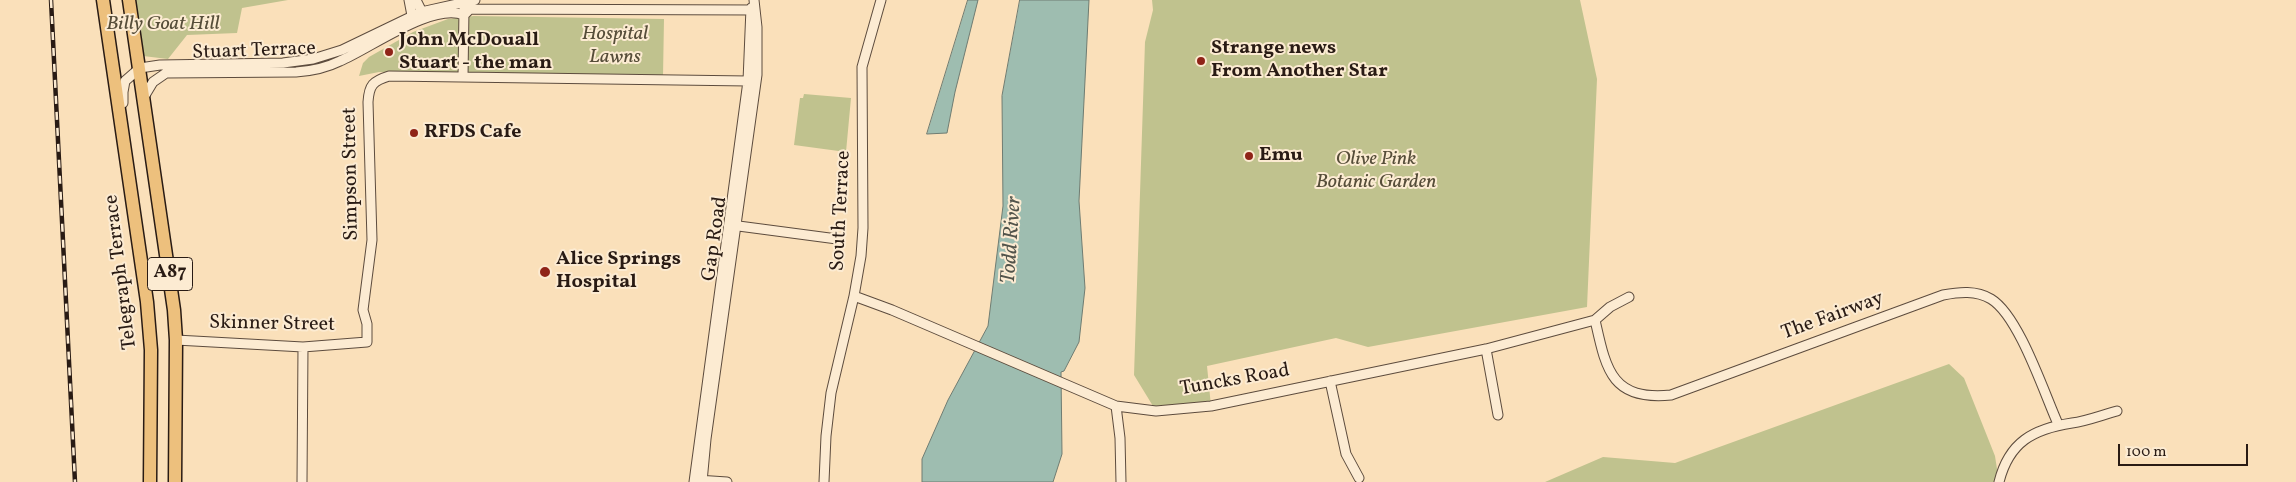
<!DOCTYPE html>
<html>
<head>
<meta charset="utf-8">
<style>
  body { margin:0 }
  #map { position:relative; width:2296px; height:482px; overflow:hidden; background:#fae0ba; font-family:Vollkorn,serif }
  canvas { display:block }
  .scale { position:absolute; left:2118px; top:444px; width:130px; height:22px; box-sizing:border-box; border:2px solid #291b14; border-top:0; padding-left:6px; font-size:15px; line-height:18px; white-space:nowrap; color:#291b14; -webkit-text-stroke:4px #fcebd2; paint-order:stroke }
</style>
</head>
<body>
<div id="map">
<canvas width="2296" height="482"></canvas>
<div class="scale">100 m</div>
</div>
<script>
const context = document.querySelector('canvas').getContext('2d');
context.lineJoin = 'round';
function fill(path, color) {
  context.fillStyle = color;
  context.fill(path, 'evenodd');
}
function trace(path, color, width, dash) {
  context.strokeStyle = color;
  context.lineWidth = width;
  context.lineCap = dash ? 'butt' : 'round';
  context.setLineDash(dash || []);
  context.stroke(path);
}
function drawText(font, color, halo, rows, align = 'center') {
  context.font = font + ' Vollkorn,serif';
  context.lineWidth = 4;
  context.setLineDash([]);
  context.textBaseline = 'middle';
  context.strokeStyle = halo;
  context.fillStyle = color;
  for (const [text, x, y, turn = 0] of rows) {
    context.save();
    context.translate(x, y);
    context.rotate((+turn || 0) * Math.PI / 180);
    context.textAlign = isNaN(turn) ? turn : align;
    if (halo) context.strokeText(text, 0, 0);
    context.fillText(text, 0, 0);
    context.restore();
  }
}
const green = new Path2D(`
  M130,0H288L242,8L237,33L187,35L168,59L143,56Z
  M1152,0H1580L1597,79L1587,307L1368,347L1336,338L1207,366L1211,406L1156,411L1134,375L1145,42L1153,10Z
  M474,16L664,19L663,76L379,72L359,76L363,63L369,57L413,32L448,19Z
  M804,94L851,98L846,152L794,145L800,98H803Z
  M1949,364L1964,378L1995,456L1999,482H1545L1603,457L1675,463Z`);
const water = new Path2D(`
  M968,0H978L955,92L947,133L927,134Z
  M1020,0H1089L1079,201L1085,288L1079,342L1064,371L1061,372L1062,454L1053,482H922V459L948,400L988,326L1003,206L1002,96Z`);
const minor = new Path2D(`
  M409,0L413,21
  M416,0L424,16
  M463,77L464,9
  M144,97L153,82L166,73L296,72C311,71 326,68 340,61C371,48 432,2 464,15L470,9L755,10
  M123,103V92L125,81L140,68L160,65L283,63L313,59L342,50L421,12L475,0
  M731,225L837,239
  M854,296L892,310L1116,406L1156,411L1211,406L1486,349L1595,320L1610,307L1629,297
  M1595,320C1606,369 1611,401 1671,395L1943,295C1959,292 1976,290 1991,299C2019,316 2044,393 2058,424
  M176,340L303,347L367,342V324L363,310L372,240L368,102C369,85 373,81 389,76L748,81
  M1486,349L1498,415
  M1330,381L1346,454L1359,478
  M1116,406L1120,438L1121,482
  M697,480L727,482
  M302,482L303,347
  M694,482L748,81L751,8
  M702,482L706,439L757,75V27L754,0
  M824,482L826,436L831,393L854,296L861,256L863,228L862,67L881,0
  M1999,482C2009,442 2033,429 2072,423C2087,421 2102,415 2117,411`);
const highway = new Path2D(`
  M103,0L147,302L151,350L150,482
  M129,0L174,310L176,340L175,482`);
const rail = new Path2D(`
  M51,0L75,482`);
const markers = [
  [389,52,5,"#8f2418"],
  [1201,61,5,"#8f2418"],
  [414,133,5,"#8f2418"],
  [1249,156,5,"#8f2418"],
  [545,272,6,"#8f2418"]
];
const shields = [
  [170,274,45]
];
const shieldNames = [
  ["A87",170,274]
];
const parkNames = [
  ["Billy Goat Hill",163,25],
  ["Hospital",615,35],
  ["Lawns",615,58],
  ["Olive Pink",1376,160],
  ["Botanic Garden",1376,183]
];
const poiNames = [
  ["John McDouall",399,41],
  ["Stuart - the man",399,64],
  ["Strange news",1211,49],
  ["From Another Star",1211,72],
  ["RFDS Cafe",424,133],
  ["Emu",1259,156],
  ["Alice Springs",556,260],
  ["Hospital",556,283]
];
const streetNames = [
  ["Stuart Terrace",254,52,-2],
  ["Simpson Street",352,174,-91],
  ["South Terrace",842,211,-87],
  ["Gap Road",716,239,-82],
  ["Telegraph Terrace",122,272,-97],
  ["The Fairway",1833,317,-20],
  ["Skinner Street",272,325,1],
  ["Tuncks Road",1235,381,-10]
];
const waterNames = [
  ["Todd River",1013,240,-86]
];
fill(green, '#c0c28e');
fill(water, '#9ebdb0');
trace(water, '#6f7c72', 1);
trace(minor, '#5d4c3e', 11);
trace(highway, '#291b14', 15);
trace(minor, '#fcebd2', 9);
trace(highway, '#edc07d', 12);
trace(rail, '#291b14', 4.5);
trace(rail, '#fcebd2', 2.5, [8]);
for (const [x, y, r, color] of markers) {
  const dot = new Path2D();
  dot.arc(x, y, r, 0, 2 * Math.PI);
  context.fillStyle = color;
  context.fill(dot);
  trace(dot, '#fcebd2', 2);
}
for (const [x, y, w] of shields) {
  const box = new Path2D();
  box.roundRect(x - w / 2, y - 16.5, w, 33, 4);
  context.fillStyle = '#fcebd2';
  context.fill(box);
  trace(box, '#291b14', 1);
}
drawText('bold 19px', '#291b14', null, shieldNames);
drawText('italic 20px', '#564d39', '#fcebd2', parkNames);
drawText('bold 20px', '#291b14', '#fcebd2', poiNames, 'left');
drawText('20px', '#291b14', '#fcebd2', streetNames);
drawText('italic 21px', '#52544b', '#fcebd2', waterNames);
</script>
</body>
</html>
